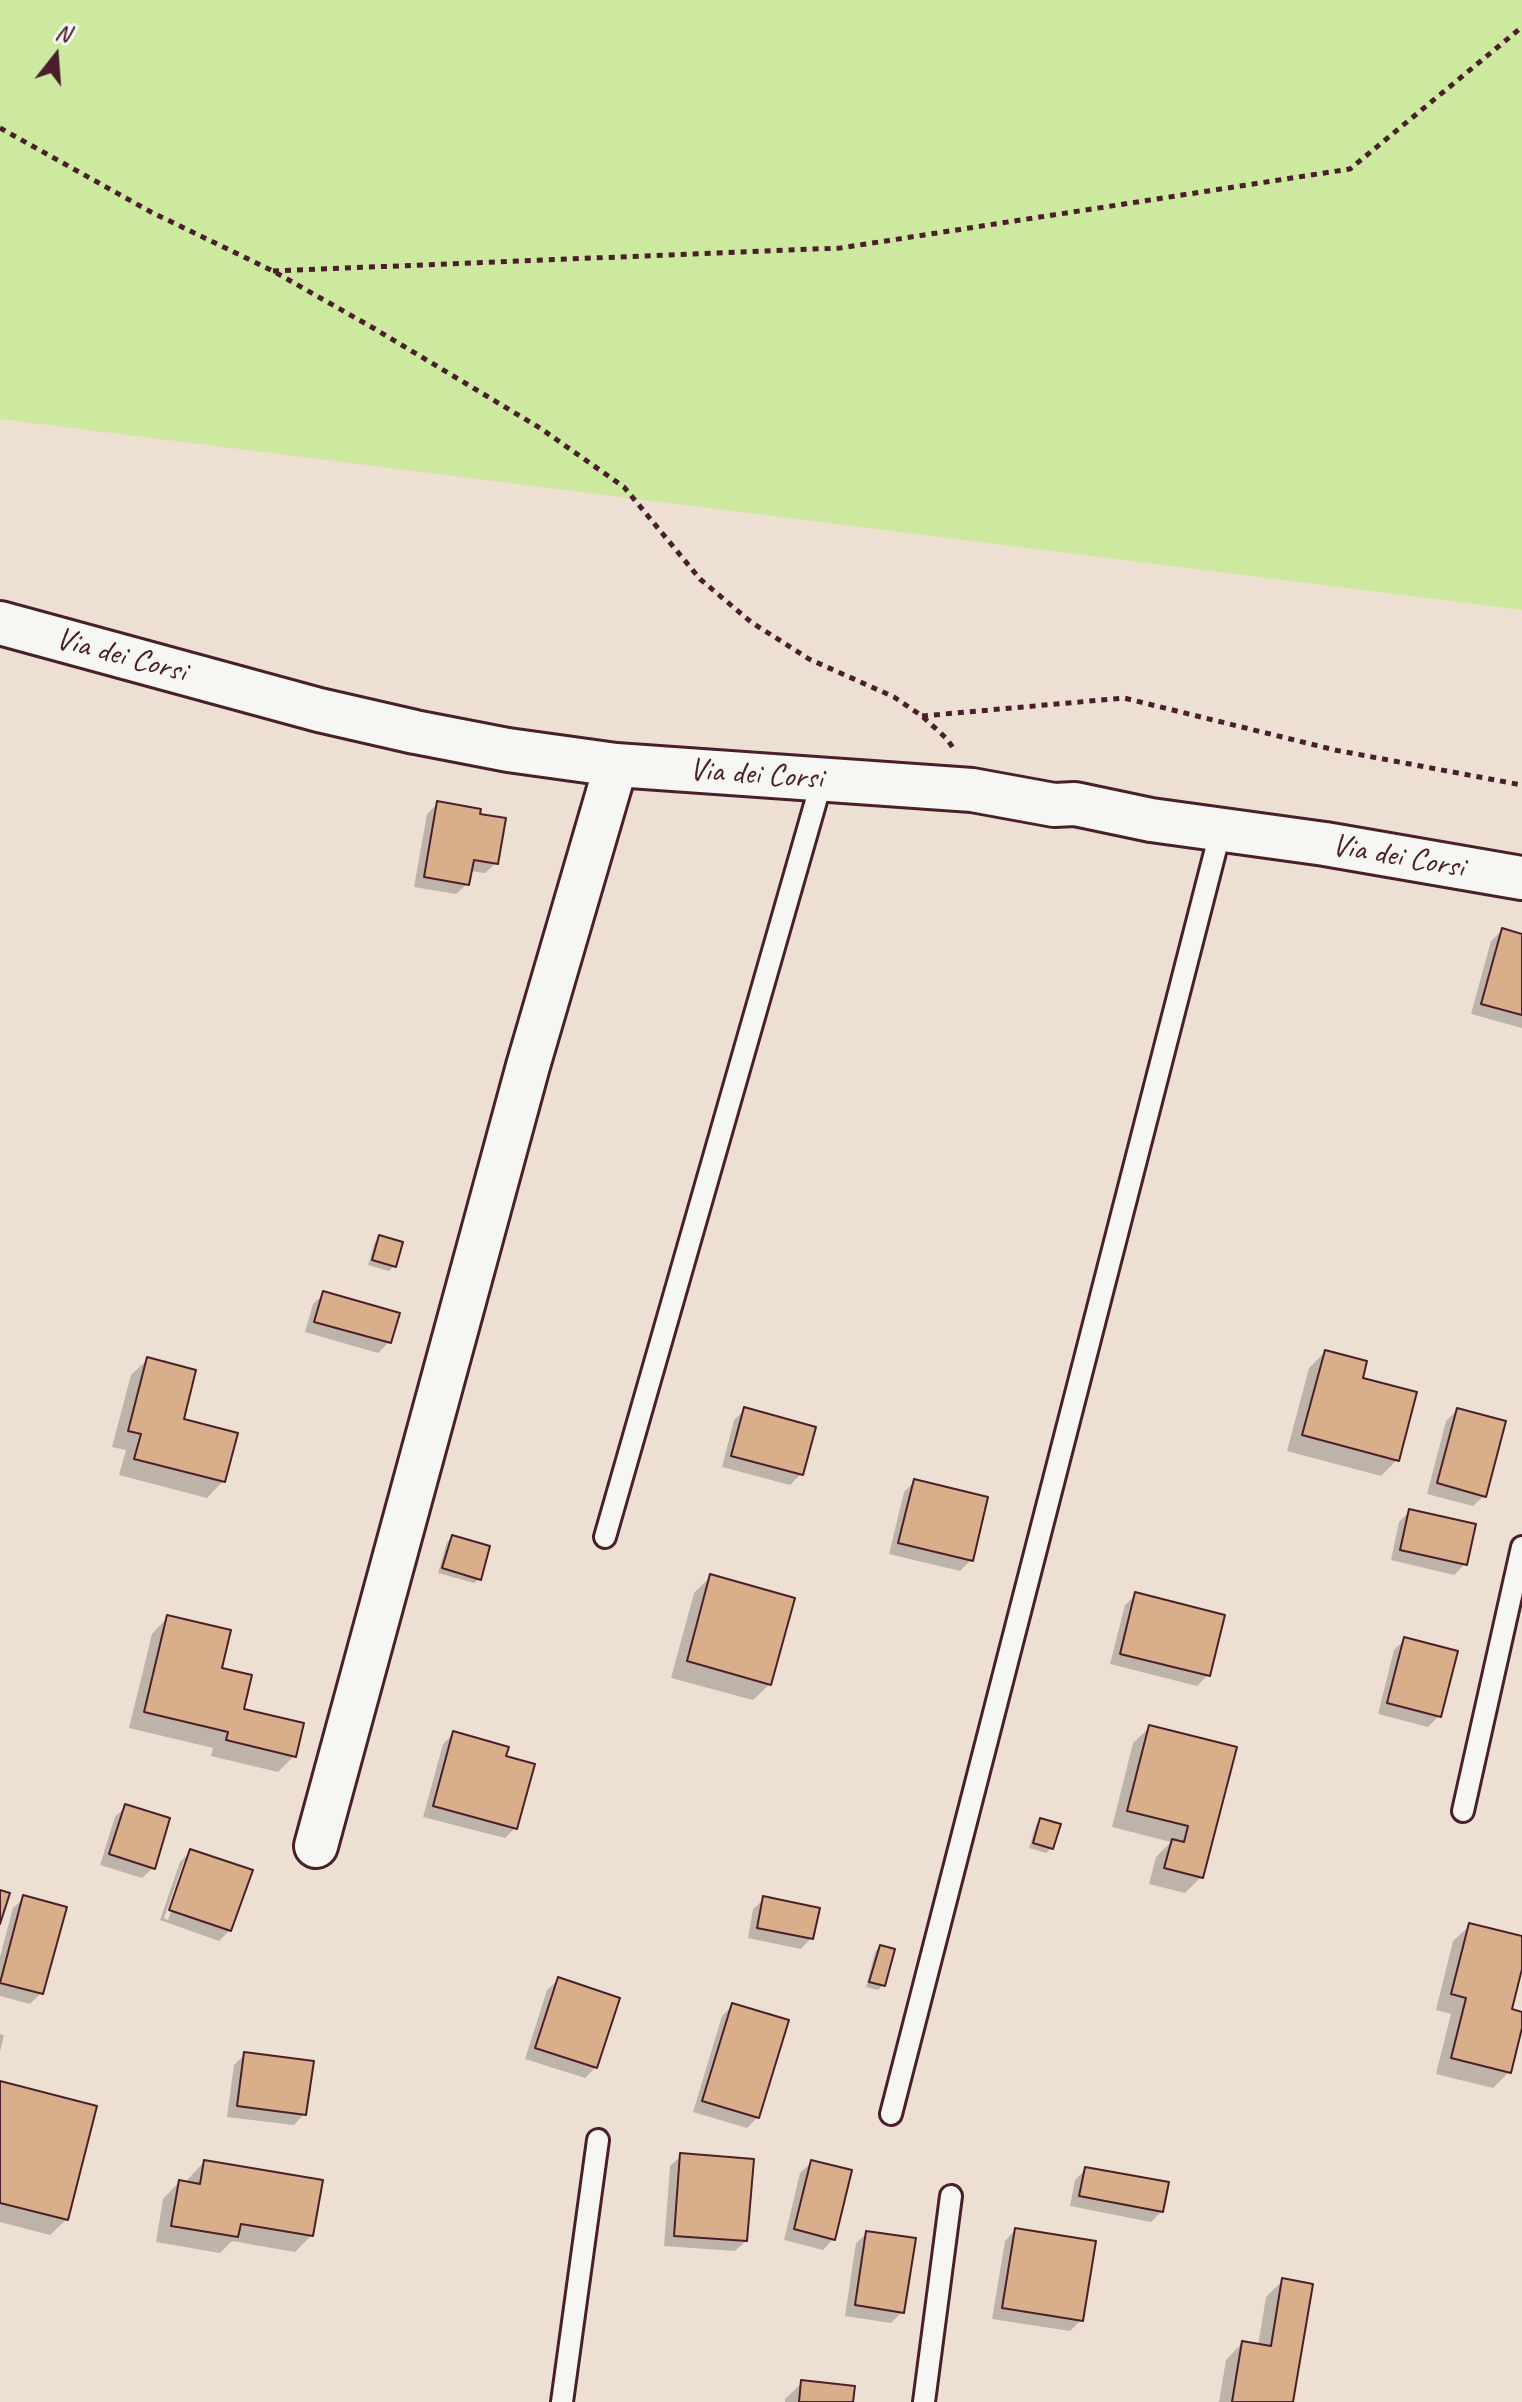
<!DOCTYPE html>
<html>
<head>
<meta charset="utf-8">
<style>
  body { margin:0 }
  #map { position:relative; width:1522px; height:2402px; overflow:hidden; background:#ede0d3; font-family:Caveat,sans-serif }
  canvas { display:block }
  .north { position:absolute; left:16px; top:16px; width:80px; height:80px; -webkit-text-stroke:6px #f6f6f2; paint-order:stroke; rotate:17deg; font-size:22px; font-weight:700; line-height:32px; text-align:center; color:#4a1f2b }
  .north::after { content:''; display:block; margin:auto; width:28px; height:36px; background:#4a1f2b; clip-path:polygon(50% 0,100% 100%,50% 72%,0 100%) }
</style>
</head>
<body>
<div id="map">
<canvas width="1522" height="2402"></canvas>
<div class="north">N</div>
</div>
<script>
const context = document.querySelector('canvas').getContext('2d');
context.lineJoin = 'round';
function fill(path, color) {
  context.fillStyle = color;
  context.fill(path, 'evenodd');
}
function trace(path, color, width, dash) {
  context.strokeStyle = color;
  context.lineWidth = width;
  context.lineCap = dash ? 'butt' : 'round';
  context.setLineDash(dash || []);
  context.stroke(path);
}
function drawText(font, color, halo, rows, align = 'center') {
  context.font = font + ' Caveat,sans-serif';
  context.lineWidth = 6;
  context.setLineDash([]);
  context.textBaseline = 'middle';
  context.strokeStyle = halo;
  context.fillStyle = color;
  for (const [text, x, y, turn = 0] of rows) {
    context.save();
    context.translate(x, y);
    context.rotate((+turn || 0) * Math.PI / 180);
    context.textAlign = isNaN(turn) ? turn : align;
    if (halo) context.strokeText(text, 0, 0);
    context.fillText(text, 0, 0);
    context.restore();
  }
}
const green = new Path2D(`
  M0,0H1522V610L0,419Z`);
const shadow = new Path2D(`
  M438,803L496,863L485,873L470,871L467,884L456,894L414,887L427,814Z
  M1502,930L1522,936V1028L1471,1014L1491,941Z
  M380,1237L394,1266L389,1271L368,1265L375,1242Z
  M324,1294L389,1342L378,1353L305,1332L313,1304Z
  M1325,1352L1361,1379L1397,1460L1381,1476L1287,1451L1309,1368Z
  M148,1359L181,1420L223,1481L207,1498L119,1475L126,1450L112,1447L131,1375Z
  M745,1410L801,1474L790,1485L722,1467L734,1420Z
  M1457,1410L1484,1496L1473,1506L1427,1494L1446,1421Z
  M915,1481L985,1498L971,1560L960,1571L889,1554L904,1492Z
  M1410,1511L1465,1564L1454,1575L1391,1560L1399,1522Z
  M452,1537L479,1579L474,1583L438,1573L447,1542Z
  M711,1576L770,1684L753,1700L671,1678L694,1593Z
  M1136,1595L1208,1675L1197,1686L1110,1664L1125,1605Z
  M168,1617L219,1669L241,1710L294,1756L278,1772L211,1756L213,1748L129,1728L152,1634Z
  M1405,1639L1439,1716L1428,1727L1378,1714L1394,1650Z
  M1150,1727L1234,1748L1201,1877L1185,1893L1149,1884L1156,1857L1171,1842L1112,1827L1133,1743Z
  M454,1733L504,1757L515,1828L505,1838L423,1817L443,1744Z
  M126,1806L153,1868L142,1878L100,1865L115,1817Z
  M1041,1820L1051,1848L1046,1853L1029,1848L1036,1825Z
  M191,1851L230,1930L219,1941L160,1920L180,1862ZM184,1861H188L168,1920L164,1918Z
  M24,1898L41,1993L30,2004L0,1996V1957L13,1908Z
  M764,1899L811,1938L801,1949L748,1938L753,1909Z
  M1470,1925L1522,1938V1961L1509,2011L1522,2014V2020L1509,2072L1493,2088L1436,2074L1451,2014L1436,2010L1453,1941Z
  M880,1947L883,1985L878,1990L866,1987L875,1952Z
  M558,1980L596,2067L585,2078L525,2059L547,1990Z
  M733,2005L758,2117L747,2128L693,2112L722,2016Z
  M0,2034L4,2035L0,2052Z
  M245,2054L304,2114L294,2125L227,2117L234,2065Z
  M0,2083L67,2219L50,2235L0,2222Z
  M681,2156L746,2241L735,2251L664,2246L670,2166Z
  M204,2162L312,2235L295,2252L232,2241L220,2253L156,2242L163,2199L179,2182L187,2184L188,2179Z
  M811,2163L833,2239L823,2250L784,2240L800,2173Z
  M1086,2169L1162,2211L1151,2222L1070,2206L1075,2180Z
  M1015,2230L1081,2320L1070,2331L992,2319L1005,2241Z
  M867,2233L902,2312L891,2323L845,2316L856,2243Z
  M1283,2280L1291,2402H1219L1226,2360L1242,2343L1258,2346L1266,2297Z
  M802,2383L851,2402H785V2399Z`);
const building = new Path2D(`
  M437,801L481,809L480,814L506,818L498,864L474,860L469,885L424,877Z
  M1502,928L1522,934V1015L1481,1004Z
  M379,1235L403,1242L396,1267L372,1260Z
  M323,1291L400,1313L391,1343L314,1322Z
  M1325,1350L1367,1361L1363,1378L1417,1392L1399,1461L1302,1435Z
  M147,1357L196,1370L184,1419L238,1433L225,1482L134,1459L141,1434L128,1431Z
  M744,1407L816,1427L803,1475L731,1456Z
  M1457,1408L1506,1421L1486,1497L1437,1483Z
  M914,1479L988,1497L973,1561L898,1543Z
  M1409,1509L1476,1524L1467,1565L1400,1550Z
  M452,1535L490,1546L481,1580L442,1568Z
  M710,1574L795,1598L771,1685L687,1661Z
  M1135,1592L1225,1615L1210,1676L1120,1654Z
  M167,1615L231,1630L222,1668L252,1675L244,1709L304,1723L296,1757L226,1740L228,1732L144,1712Z
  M1404,1637L1458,1651L1441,1717L1387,1703Z
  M1149,1725L1237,1747L1203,1878L1164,1868L1172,1839L1184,1842L1188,1826L1127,1811Z
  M453,1731L509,1747L506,1756L535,1764L517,1829L433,1806Z
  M125,1804L170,1818L155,1869L109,1854Z
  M1040,1818L1061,1824L1053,1849L1033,1843Z
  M190,1849L253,1870L231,1931L169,1910Z
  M0,1890L10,1893L0,1924Z
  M23,1895L67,1907L43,1994L0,1983Z
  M763,1896L820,1908L813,1939L757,1928Z
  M1469,1923L1522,1936V1969L1512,2009L1522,2012V2028L1511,2073L1451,2058L1466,1998L1451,1994Z
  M880,1945L895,1949L885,1986L869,1982Z
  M558,1977L620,1998L597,2068L535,2048Z
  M732,2003L789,2020L759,2118L702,2101Z
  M244,2052L314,2061L306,2115L237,2106Z
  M0,2081L97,2106L68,2220L0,2203Z
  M680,2153L754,2159L747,2241L674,2236Z
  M204,2160L323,2180L313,2236L241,2224L238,2237L171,2226L179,2180L200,2184Z
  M811,2160L852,2170L835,2240L794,2229Z
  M1085,2167L1169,2182L1163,2212L1079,2196Z
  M1015,2228L1096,2241L1083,2321L1002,2308Z
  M866,2231L916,2238L904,2313L855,2305Z
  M1282,2278L1313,2284L1293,2402H1232L1242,2341L1271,2346Z
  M801,2380L855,2386L853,2402H799Z`);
const path = new Path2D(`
  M0,128L151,212L273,271L375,329L540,428L624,487L700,579L751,622L809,659L894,697L922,716L946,738L954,749
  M273,271L840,248L1350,169L1522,27
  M922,716L1124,698L1335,750L1522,785`);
const lane = new Path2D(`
  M605,1537L822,780
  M1463,1811L1522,1547
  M891,2114L1221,829
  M562,2402L598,2140
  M924,2402L951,2196`);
const street = new Path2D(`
  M0,623L319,710L415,732L508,750L616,765L972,790L1054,805L1075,804L1151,820L1325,844L1522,878
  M316,1846L528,1066L616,765`);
const streetNames = [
  ["Via dei Corsi",121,656,15],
  ["Via dei Corsi",756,775,4],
  ["Via dei Corsi",1398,857,10]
];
fill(green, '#cde99f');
fill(shadow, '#0003');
fill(building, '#d9ae8a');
trace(building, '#4a1f2b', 2);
trace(lane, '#4a1f2b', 26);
trace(street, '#4a1f2b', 48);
trace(path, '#4a1f2b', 5, [6, 6]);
trace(lane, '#f6f6f2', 20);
trace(street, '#f6f6f2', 42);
drawText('32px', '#4a1f2b', '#f6f6f2', streetNames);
</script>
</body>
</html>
